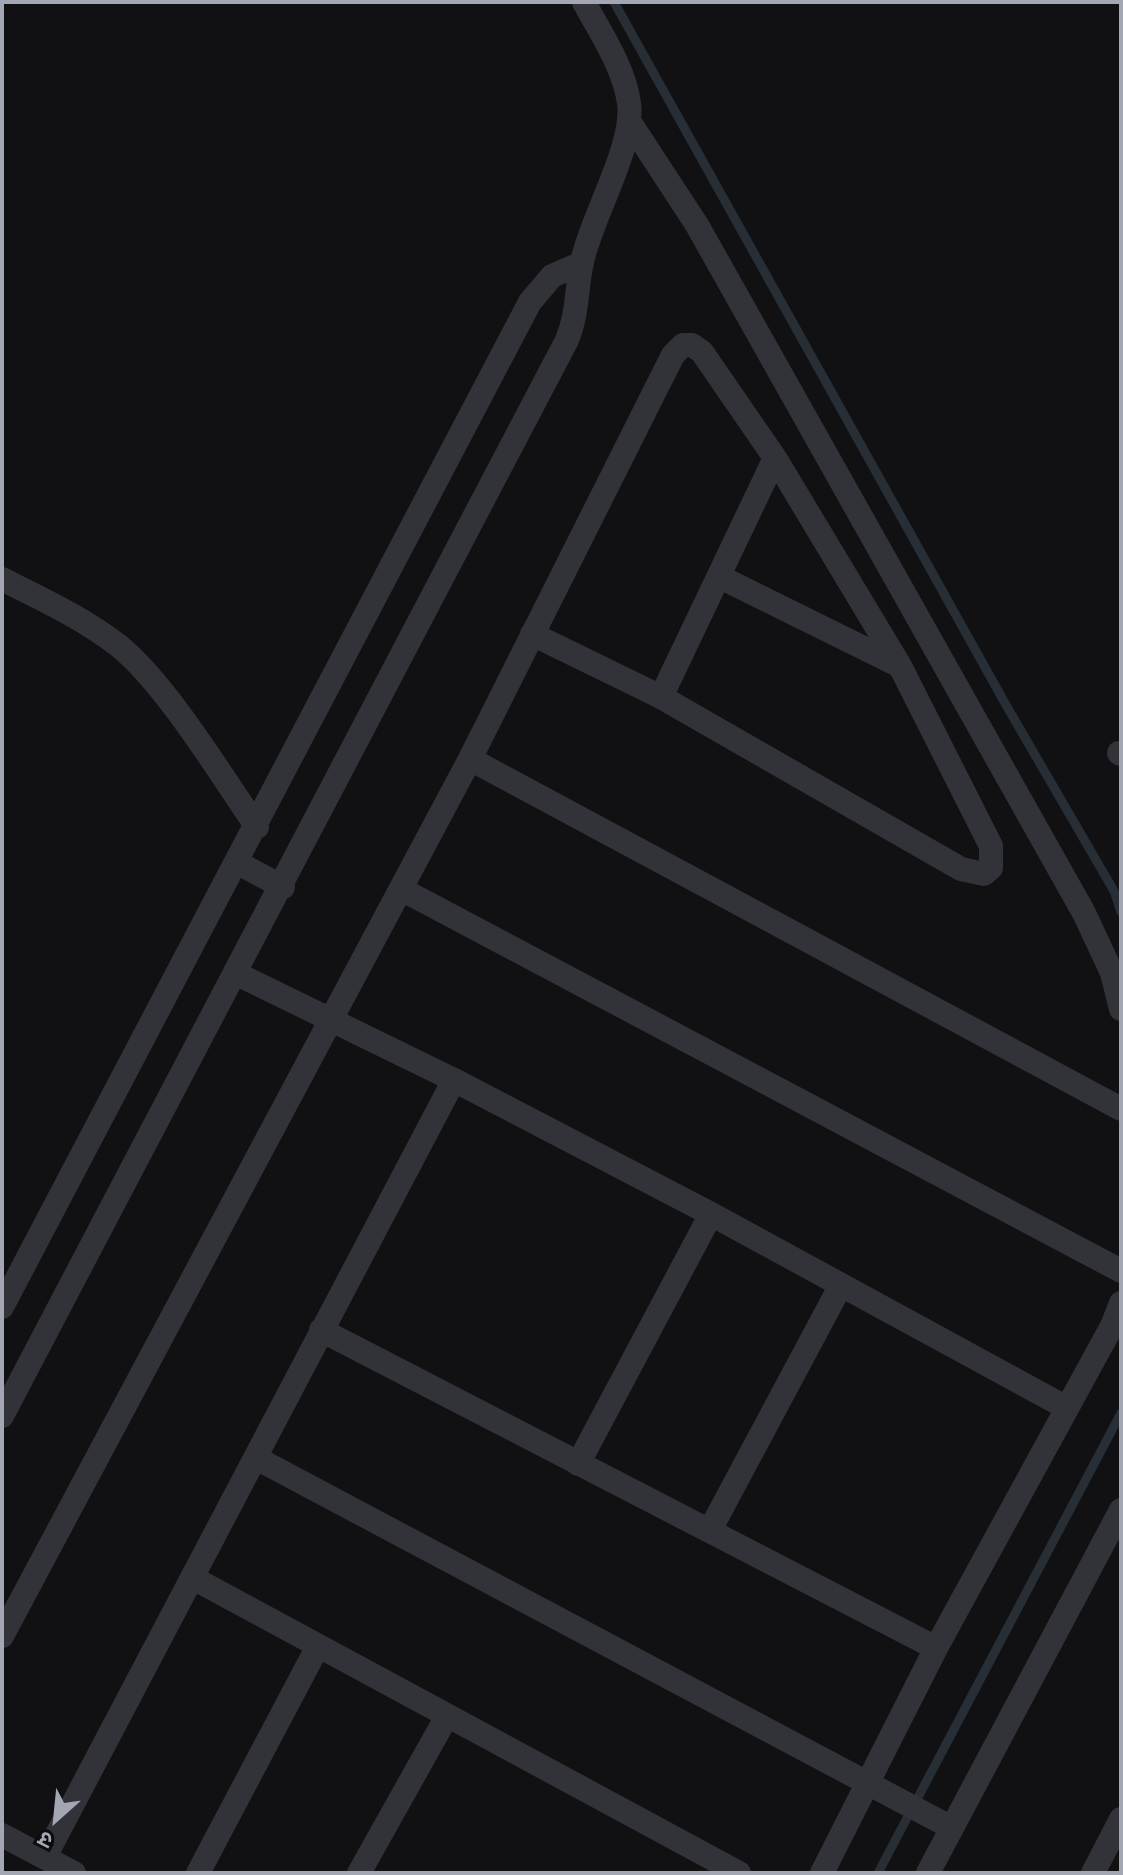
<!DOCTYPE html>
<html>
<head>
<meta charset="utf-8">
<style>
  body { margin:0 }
  #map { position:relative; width:1123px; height:1875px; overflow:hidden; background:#111113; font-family:Lato,"Noto Sans Devanagari",sans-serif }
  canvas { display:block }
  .frame { position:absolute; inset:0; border:4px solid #a3a6b3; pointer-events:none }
  .north { position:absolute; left:16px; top:1779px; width:80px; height:80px; -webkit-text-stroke:6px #0c0c0e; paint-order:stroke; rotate:207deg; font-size:22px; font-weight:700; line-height:32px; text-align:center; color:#a3a6b3 }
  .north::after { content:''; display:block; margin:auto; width:28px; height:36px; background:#a3a6b3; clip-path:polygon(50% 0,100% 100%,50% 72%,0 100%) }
</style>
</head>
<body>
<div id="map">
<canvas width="1123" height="1875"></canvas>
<div class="frame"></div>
<div class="north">उ</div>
</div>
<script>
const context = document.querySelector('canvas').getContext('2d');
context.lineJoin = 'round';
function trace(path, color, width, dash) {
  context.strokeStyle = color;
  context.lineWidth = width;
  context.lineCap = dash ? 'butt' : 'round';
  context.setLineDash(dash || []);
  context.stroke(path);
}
const stream = new Path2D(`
  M614,2L1006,705L1114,891L1121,912
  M878,1873L1121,1413`);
const street = new Path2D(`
  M629,121L697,225L1084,913L1112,973L1121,1009
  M720,577L900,666
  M2,579C42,599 83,618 119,646C166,684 221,775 257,827
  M661,697L775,458
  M1119,753L1121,754
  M470,759L1121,1109
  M238,863L283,887
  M401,889L1121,1271
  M235,973L454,1080L711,1214L1067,1408
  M2,1307L530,302L552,276L582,263
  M321,1330L936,1648
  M2,1416L567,340C578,314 576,289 582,262C591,218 635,145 629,103C624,67 601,34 584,2
  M256,1458L952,1828
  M578,1464L711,1214
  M710,1530L841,1285
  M193,1578L739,1873
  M2,1636L470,759L673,355L683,345H692L702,352L775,458L900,666L991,846V868L984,874L961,869L661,697L532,634
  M2,1835L74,1873
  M45,1857L454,1080
  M198,1873L318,1646
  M359,1873L447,1716
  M822,1873L936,1648L1112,1326L1121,1303
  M928,1873L1121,1510
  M1093,1873L1121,1819`);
trace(stream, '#282e36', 9);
trace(street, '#323338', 24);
</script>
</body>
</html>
